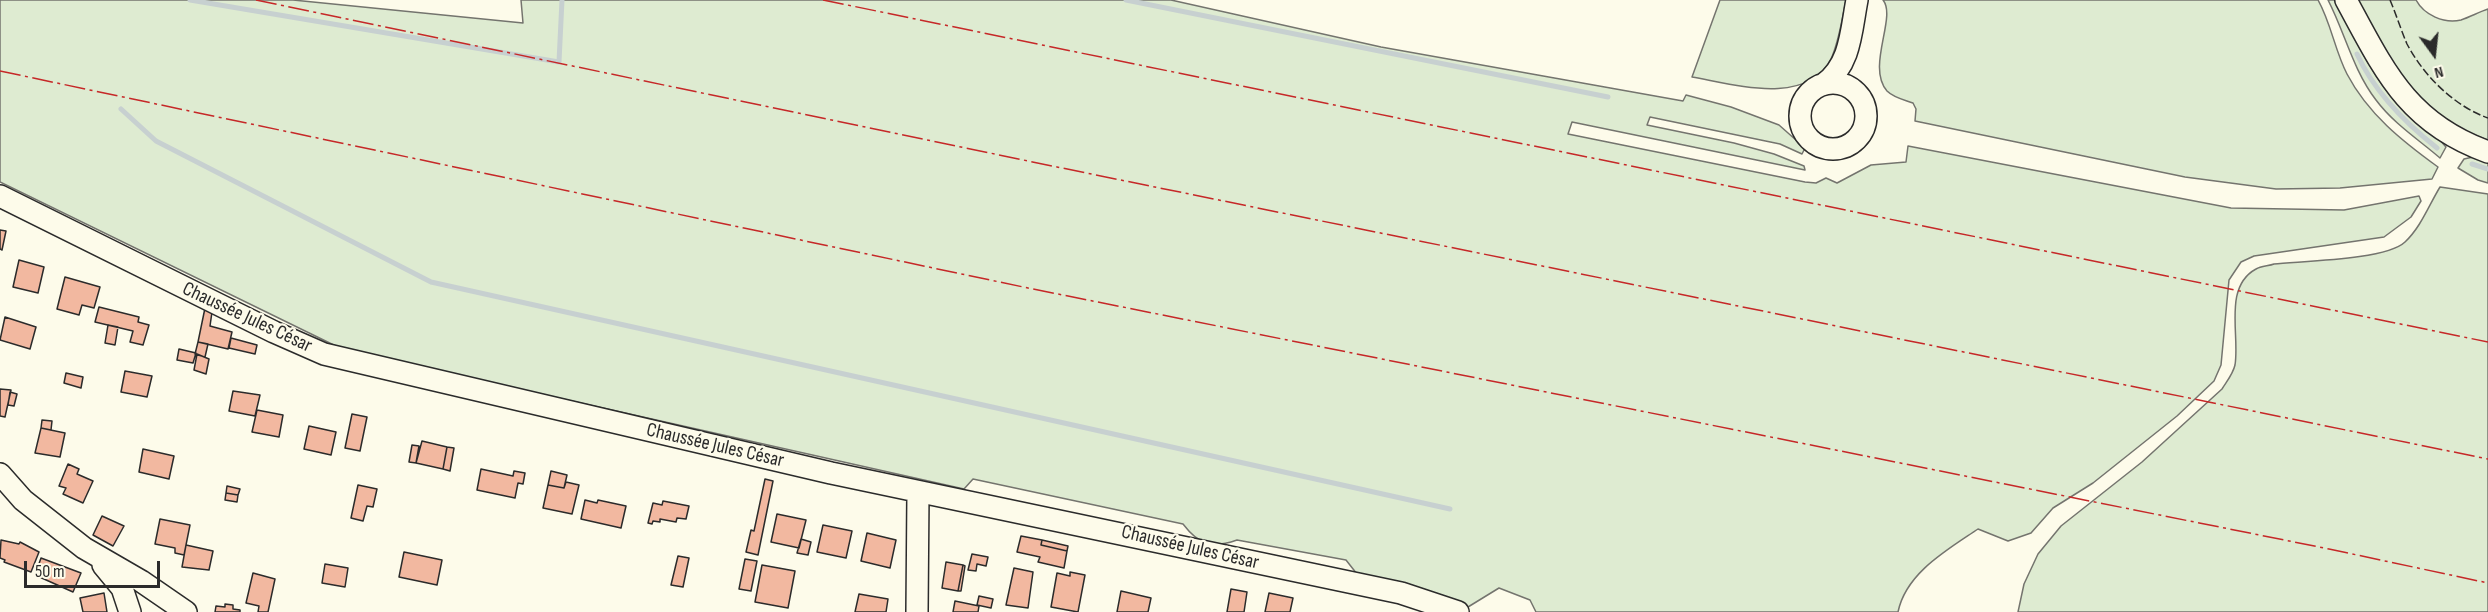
<!DOCTYPE html>
<html>
<head>
<meta charset="utf-8">
<style>
  body { margin:0 }
  #map { position:relative; width:2488px; height:612px; overflow:hidden; background:#fdfbea; font-family:"Sofia Sans Condensed",sans-serif }
  canvas { display:block }
  .north { position:absolute; left:2404px; top:24px; width:60px; height:60px; -webkit-text-stroke:4px #fdfbea; paint-order:stroke; rotate:165deg; font-size:16px; font-weight:700; line-height:24px; text-align:center; color:#2b2b2b }
  .north::after { content:''; display:block; margin:auto; width:21px; height:27px; background:#2b2b2b; clip-path:polygon(50% 0,100% 100%,50% 72%,0 100%) }
  .scale { position:absolute; left:24px; top:561px; width:136px; height:27px; box-sizing:border-box; border:3px solid #2b2b2b; border-top:0; padding-left:8px; font-size:18px; line-height:21px; white-space:nowrap; color:#2b2b2b; -webkit-text-stroke:4px #fdfbea; paint-order:stroke }
</style>
</head>
<body>
<div id="map">
<canvas width="2488" height="612"></canvas>
<div class="north">N</div>
<div class="scale">50 m</div>
</div>
<script>
const context = document.querySelector('canvas').getContext('2d');
context.lineJoin = 'round';
function fill(path, color) {
  context.fillStyle = color;
  context.fill(path, 'evenodd');
}
function trace(path, color, width, dash) {
  context.strokeStyle = color;
  context.lineWidth = width;
  context.lineCap = dash ? 'butt' : 'round';
  context.setLineDash(dash || []);
  context.stroke(path);
}
function drawText(font, color, halo, rows, align = 'center') {
  context.font = font + ' "Sofia Sans Condensed",sans-serif';
  context.lineWidth = 4.5;
  context.setLineDash([]);
  context.textBaseline = 'middle';
  context.strokeStyle = halo;
  context.fillStyle = color;
  for (const [text, x, y, turn = 0] of rows) {
    context.save();
    context.translate(x, y);
    context.rotate((+turn || 0) * Math.PI / 180);
    context.textAlign = isNaN(turn) ? turn : align;
    if (halo) context.strokeText(text, 0, 0);
    context.fillText(text, 0, 0);
    context.restore();
  }
}
const green = new Path2D(`
  M0,0H293L523,23L521,0H1171L1381,47L1683,101L1686,95L1731,107L1779,125L1805,148L1802,154L1780,144L1650,117L1647,125L1734,143L1774,154L1804,166L1805,170L1572,122L1568,134L1805,182L1816,183L1826,178L1837,183L1871,165L1906,162L1908,146L2231,208L2344,210L2419,196L2421,201L2411,217L2384,237L2254,256L2241,262L2229,280L2221,365L2214,381L2177,416L2093,483L2053,508L2031,533L2008,541L1978,529C1947,550 1906,573 1898,612H1536L1530,600L1499,588L1468,607L1357,574L1346,560L1237,540C1212,549 1199,545 1183,524L973,479L964,489L344,350L0,182Z
  M1720,0H1846C1842,19 1839,42 1831,59C1806,107 1733,84 1692,77Z
  M1883,0H2318C2331,23 2335,51 2347,74C2368,114 2402,141 2438,167L2432,179L2340,188L2276,189L2185,177L1915,121L1916,109L1913,103C1905,100 1894,98 1887,91C1866,67 1897,17 1883,0Z
  M2328,0H2334C2353,33 2369,71 2394,100C2409,118 2431,129 2446,147L2440,158C2418,139 2394,124 2376,100C2353,70 2345,33 2328,0Z
  M2357,0H2416C2424,15 2444,24 2461,20C2470,17 2479,12 2488,9V140C2418,117 2390,60 2357,0Z
  M2473,157L2488,161V183L2478,180L2458,168L2464,159Z
  M2440,187L2488,194V612H2018L2024,584L2038,554L2061,526L2142,462L2222,389C2227,381 2233,374 2235,365C2240,335 2223,287 2256,269C2261,266 2269,266 2274,264C2303,261 2386,260 2405,242C2421,227 2429,205 2440,187Z`);
const stream = new Path2D(`
  M190,0L559,62L562,0
  M1126,0L1608,97
  M2357,54C2374,91 2404,122 2437,148
  M121,109L156,141L431,282L1450,509
  M2472,164L2488,169`);
const building = new Path2D(`
  M0,230L6,231L2,250L0,249Z
  M19,260L44,267L38,293L13,287Z
  M65,277L100,287L94,308L82,305L79,315L57,309Z
  M99,307L139,317L138,322L149,325L143,345L130,342L133,331L95,322Z
  M205,308L212,312L210,326L232,332L228,349L198,342Z
  M5,317L36,327L30,349L0,340Z
  M108,325L118,327L115,345L105,343Z
  M231,338L257,345L255,354L229,348Z
  M198,342L208,344L205,357L195,354Z
  M179,349L196,353L193,363L177,360Z
  M197,354L209,359L206,374L194,370Z
  M125,371L152,376L147,397L121,392Z
  M66,373L83,377L81,388L64,383Z
  M0,389L11,390L5,417L0,416Z
  M233,391L260,395L255,416L229,411Z
  M10,392L17,394L14,406L8,405Z
  M257,410L283,415L279,437L252,432Z
  M352,414L367,417L360,451L345,448Z
  M42,420L52,421L51,430L41,428Z
  M309,426L336,432L331,455L304,449Z
  M41,428L65,433L60,457L35,453Z
  M422,441L447,447L443,469L416,463Z
  M412,445L419,446L416,463L409,462Z
  M447,447L454,448L450,471L443,469Z
  M143,449L174,456L169,479L139,472Z
  M68,464L79,469L77,474L93,481L83,503L63,494L66,488L59,486Z
  M481,469L513,476L514,471L525,473L523,484L518,483L515,498L477,490Z
  M551,471L567,475L564,488L548,485Z
  M765,479L773,481L758,555L746,552L751,530L754,531Z
  M566,482L579,485L572,514L543,508L548,485L564,488Z
  M358,485L377,489L373,507L367,506L363,521L351,518Z
  M227,486L240,489L238,495L226,493Z
  M226,493L238,495L237,502L225,500Z
  M585,500L597,503L598,500L626,506L621,528L581,519Z
  M663,501L689,506L686,519L677,518L676,522L660,519V522L653,521L652,524L648,523L653,503L662,505Z
  M777,514L806,520L799,548L771,542Z
  M102,516L124,526L113,546L93,535Z
  M160,519L190,525L184,555L175,553V548L155,544Z
  M823,525L852,531L846,558L817,552Z
  M867,533L896,540L890,568L861,561Z
  M1021,536L1042,540L1041,545L1067,551L1064,568L1038,562L1040,557L1017,552Z
  M801,539L811,542L808,555L797,553Z
  M1,540L19,544L20,542L39,552L31,572L4,562L5,560L0,558Z
  M1042,540L1068,546L1067,551L1041,545Z
  M186,545L213,551L209,570L182,567Z
  M404,552L442,560L437,585L399,577Z
  M972,554L988,557L986,566L977,564L976,571L968,570Z
  M678,556L689,558L683,587L671,585Z
  M41,558L81,573L73,592L35,575Z
  M745,559L757,561L751,591L739,589Z
  M946,562L963,565L958,591L942,588Z
  M325,564L348,568L345,587L322,583Z
  M762,565L795,571L788,608L755,602Z
  M963,565L965,566L961,591H958Z
  M1014,568L1033,572L1028,608L1006,605Z
  M1070,572L1085,575L1078,612L1051,607L1057,573L1070,576Z
  M253,573L275,579L268,612H258L259,606L246,603Z
  M1231,589L1247,592L1244,612H1227Z
  M1121,591L1151,598L1148,612H1117Z
  M104,593L107,612H83L80,598Z
  M1269,593L1293,598L1290,612H1265Z
  M859,594L888,599L886,612H855Z
  M979,596L993,599L991,608L977,605Z
  M955,601L979,606L978,612H953Z
  M225,604L233,605V609L240,610V612H215L216,606L225,607Z`);
const minor = new Path2D(`
  M2346,0C2384,70 2407,123 2488,152
  M1800 116a33 33 0 1 1 66 0a33 33 0 1 1-66 0Z
  M1824,84C1851,64 1851,31 1857,0
  M0,196L274,332L324,354L831,473L1401,593L1458,612
  M0,474L23,500L84,548L141,581L186,612
  M103,565L122,588L130,612
  M917,612L918,492`);
const fence = new Path2D(`
  M2390,0C2396,14 2401,30 2407,44C2424,76 2454,106 2488,118`);
const power = new Path2D(`
  M256,0L1057,167L2488,459
  M823,0L2488,342
  M0,71L1028,288L2329,549L2488,583`);
const streetNames = [
  ["Chaussée Jules César",247,318,25],
  ["Chaussée Jules César",715,446,13],
  ["Chaussée Jules César",1190,548,13]
];
fill(green, '#deebd1');
trace(green, '#74746e', 1.5);
trace(stream, '#c7d0d0', 5);
fill(building, '#f2b8a0');
trace(building, '#2b2b2b', 1.5);
trace(minor, '#2b2b2b', 24);
trace(minor, '#fdfbea', 21);
trace(fence, '#2b2b2b', 1.5, [8, 3]);
trace(power, '#c62828', 1.5, [21, 4.5, 3, 4.5]);
drawText('20px', '#2b2b2b', '#fdfbea', streetNames);
</script>
</body>
</html>
